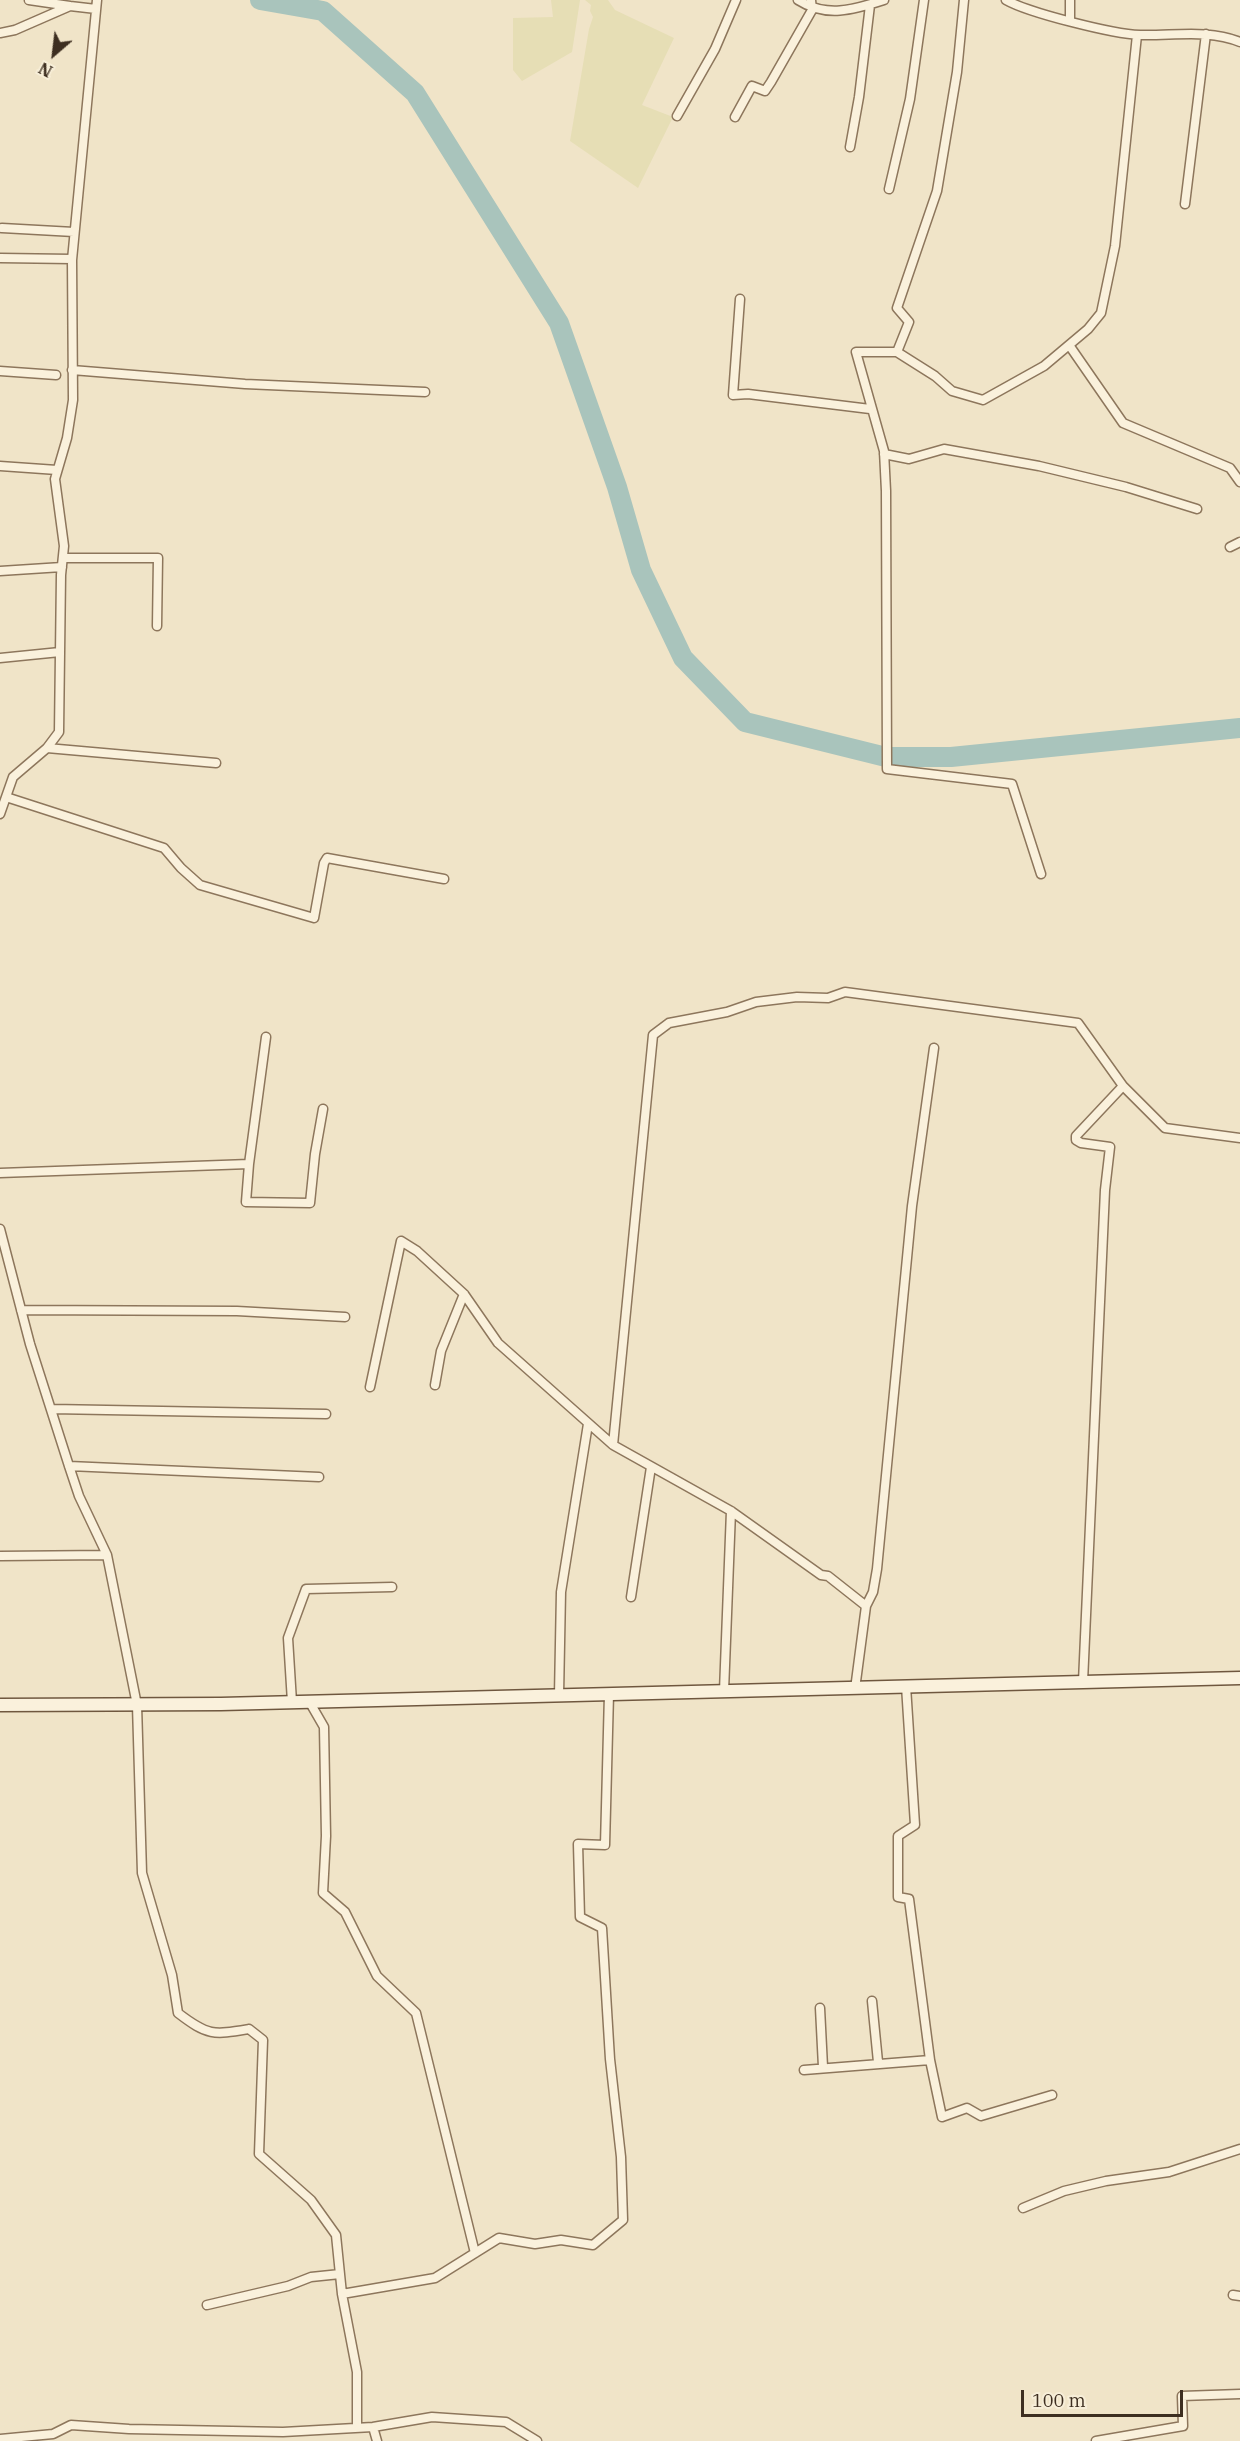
<!DOCTYPE html>
<html>
<head>
<meta charset="utf-8">
<style>
  body { margin:0 }
  #map { position:relative; width:1240px; height:2441px; overflow:hidden; background:#f0e4c8; font-family:"IBM Plex Serif",serif }
  canvas { display:block }
  .north { position:absolute; left:24px; top:24px; width:60px; height:60px; -webkit-text-stroke:4px #f7eed8; paint-order:stroke; rotate:208deg; font-size:16px; font-weight:700; line-height:24px; text-align:center; color:#3d2e20 }
  .north::after { content:''; display:block; margin:auto; width:21px; height:27px; background:#3d2e20; clip-path:polygon(50% 0,100% 100%,50% 72%,0 100%) }
  .scale { position:absolute; left:1021px; top:2390px; width:162px; height:27px; box-sizing:border-box; border:3px solid #3d2e20; border-top:0; padding-left:8px; font-size:18px; line-height:21px; white-space:nowrap; color:#3d2e20; -webkit-text-stroke:4px #f7eed8; paint-order:stroke }
</style>
</head>
<body>
<div id="map">
<canvas width="1240" height="2441"></canvas>
<div class="north">N</div>
<div class="scale">100 m</div>
</div>
<script>
const context = document.querySelector('canvas').getContext('2d');
context.lineJoin = 'round';
function fill(path, color) {
  context.fillStyle = color;
  context.fill(path, 'evenodd');
}
function trace(path, color, width, dash) {
  context.strokeStyle = color;
  context.lineWidth = width;
  context.lineCap = dash ? 'butt' : 'round';
  context.setLineDash(dash || []);
  context.stroke(path);
}
const farmland = new Path2D(`
  M551,0H580L572,52L522,81L513,70V18L553,17Z
  M585,0H608L615,10L674,38L642,105L673,117L638,188L570,141L589,29L593,17L590,11L591,5Z`);
const river = new Path2D(`
  M260,0L323,11L415,93L559,323L617,487L641,570L683,658L745,722L886,757H951L1240,728`);
const street = new Path2D(`
  M29,0L70,6
  M798,0C826,18 853,10 884,0
  M1006,0C1029,13 1113,34 1140,35C1173,36 1209,29 1240,42
  M1070,20V0
  M0,33L15,30L70,6L96,9
  M677,116L715,49L736,0
  M735,117L752,86L765,91L771,82L812,10L811,0
  M850,147L859,97L870,5
  M889,189L910,99L924,0
  M1185,204L1206,34
  M2,228L74,232
  M0,258L72,259
  M740,299L733,395L748,394L870,409
  M1069,345L1123,423L1230,468L1240,482
  M897,352L909,322L897,308L937,191L957,72L964,0
  M72,370L245,384L425,392
  M0,371L56,375
  M884,454L909,459L944,449L1039,466L1126,487L1197,509
  M0,466L57,470
  M1230,547L1240,542
  M63,558H158L157,626
  M0,571L62,567
  M0,658L60,652
  M47,748L216,763
  M6,797L164,848L181,868L200,885L314,918L324,863L327,858L444,879
  M0,814L13,777L47,748L59,732L61,575L64,546L55,479L67,438L73,400L72,260L97,0
  M1041,874L1012,784L887,769L886,491L884,451L856,352H897L935,376L952,391L983,400L1044,366L1088,329L1101,313L1115,246L1137,35
  M1123,1086L1165,1128L1240,1138
  M249,1164L266,1037
  M0,1173L249,1164L246,1202L310,1203L315,1154L323,1109
  M0,1229L30,1344L69,1466L79,1496L107,1555L137,1705L142,1873L172,1975L178,2013C208,2036 213,2035 249,2029L263,2040L259,2154L311,2200L336,2235L342,2294L357,2372V2428
  M21,1310L237,1311L345,1317
  M435,1385L441,1351L464,1294
  M370,1387L401,1241L417,1251L464,1294L498,1343L613,1445L731,1511L821,1575L828,1576L866,1606
  M52,1409L326,1414
  M613,1445L653,1035L669,1023L727,1012L756,1002L797,997L828,998L845,992L1078,1023L1123,1086L1076,1136V1140L1081,1143L1110,1147L1105,1190L1083,1682
  M69,1466L319,1477
  M0,1556L107,1555
  M631,1597L651,1467
  M906,1686L915,1825L898,1836V1897L909,1899L930,2060L942,2117L967,2108L981,2116L1052,2095
  M855,1689L866,1606L873,1592L877,1569L912,1206L934,1048
  M724,1691L731,1511
  M559,1695L561,1592L588,1424
  M309,1701L324,1727L326,1836L323,1893L345,1912L377,1976L416,2013L475,2253
  M292,1702L288,1638L306,1589L392,1587
  M872,2001L878,2062
  M820,2008L823,2067
  M804,2070L930,2060
  M1023,2208L1064,2191L1106,2181L1169,2172L1240,2149
  M342,2294L435,2278L499,2238L535,2244L561,2240L593,2245L623,2220L621,2157L610,2059L602,1928L580,1917L578,1844L605,1845L609,1694
  M1233,2295L1240,2296
  M207,2305L288,2286L311,2277L340,2274
  M373,2427L377,2441
  M0,2439L53,2434L71,2425L129,2429L283,2432L373,2427L432,2417L506,2422L537,2441
  M1096,2441L1183,2426L1182,2396L1240,2394`);
const secondary = new Path2D(`
  M0,1705L221,1704L1240,1678`);
fill(farmland, '#e6deb5');
trace(river, '#a9c4bc', 20);
trace(street, '#8d765c', 11);
trace(secondary, '#6f573f', 15);
trace(street, '#faf1dc', 8);
trace(secondary, '#faf1dc', 12);
</script>
</body>
</html>
